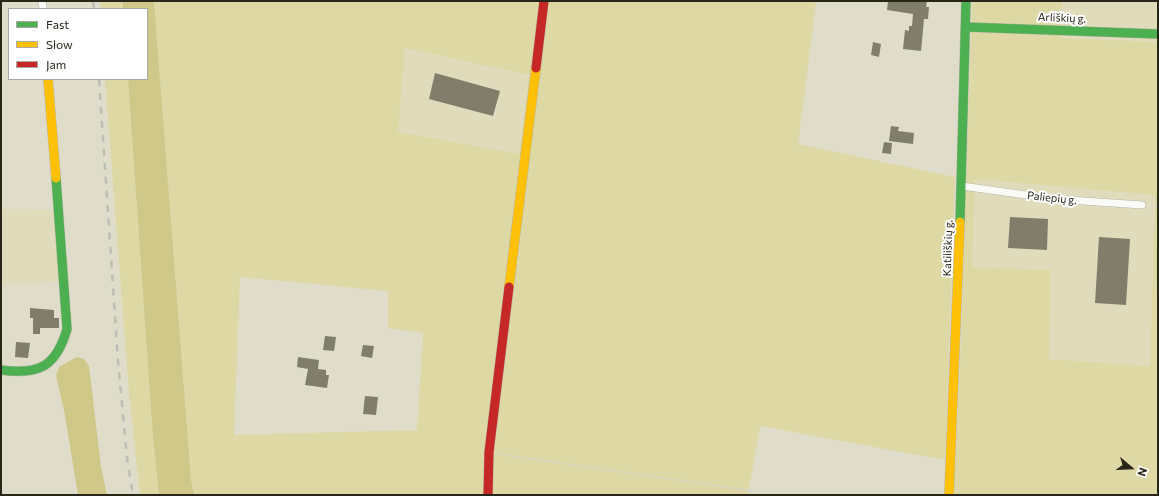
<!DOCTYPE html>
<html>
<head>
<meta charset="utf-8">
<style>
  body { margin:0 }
  #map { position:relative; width:1159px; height:496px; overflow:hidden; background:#dfddca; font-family:Commissioner,sans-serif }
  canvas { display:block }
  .frame { position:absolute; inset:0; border:2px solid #282619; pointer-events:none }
  .legend { position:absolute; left:8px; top:8px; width:140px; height:72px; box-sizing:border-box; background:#fff; border:1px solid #a9a8a3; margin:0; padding:5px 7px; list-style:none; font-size:12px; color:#282619 }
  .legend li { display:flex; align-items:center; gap:8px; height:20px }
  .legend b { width:20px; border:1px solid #a9a8a3 }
  .north { position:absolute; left:1111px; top:448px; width:40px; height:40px; -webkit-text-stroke:3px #fff; paint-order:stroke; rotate:109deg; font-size:11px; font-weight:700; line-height:16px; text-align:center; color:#282619 }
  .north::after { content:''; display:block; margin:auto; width:14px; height:18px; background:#282619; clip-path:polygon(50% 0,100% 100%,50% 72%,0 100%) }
</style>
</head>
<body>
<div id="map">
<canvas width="1159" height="496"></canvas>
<div class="frame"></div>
<ul class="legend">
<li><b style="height:5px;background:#4caf50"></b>Fast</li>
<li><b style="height:5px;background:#ffc107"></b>Slow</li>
<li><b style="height:5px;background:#c62828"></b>Jam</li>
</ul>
<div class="north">N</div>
</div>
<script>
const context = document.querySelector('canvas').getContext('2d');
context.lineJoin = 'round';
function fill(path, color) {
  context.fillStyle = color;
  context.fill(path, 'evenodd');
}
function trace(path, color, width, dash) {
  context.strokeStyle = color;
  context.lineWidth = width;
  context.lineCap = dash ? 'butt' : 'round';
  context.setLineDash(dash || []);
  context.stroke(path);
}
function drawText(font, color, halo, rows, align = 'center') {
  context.font = font + ' Commissioner,sans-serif';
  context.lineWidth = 4;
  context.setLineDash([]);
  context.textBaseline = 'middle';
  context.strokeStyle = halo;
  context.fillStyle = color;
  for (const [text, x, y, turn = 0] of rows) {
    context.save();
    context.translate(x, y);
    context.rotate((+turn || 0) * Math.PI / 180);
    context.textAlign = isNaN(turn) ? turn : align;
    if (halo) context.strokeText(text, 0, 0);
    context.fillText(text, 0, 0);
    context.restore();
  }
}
const built = new Path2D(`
  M1062,1H1158V42L1060,38Z
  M404,48L529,74L519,155L398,132Z
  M975,179L1155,195L1150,366L1049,359L1051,270L972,267Z
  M1,209L61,210L70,281L1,286Z`);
const green = new Path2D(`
  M100,1H123V9H101Z
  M154,1H816L798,144L955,177L945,460L760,426L748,495H194L191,479ZM405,48L529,75L519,154L398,132ZM240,277L388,291V328L423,333L417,430L234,435Z
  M972,1H1062L1060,38L1158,42V495H954L961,344ZM975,179L1155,195L1150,366L1049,359L1051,270L972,267Z
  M105,79H128L153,438L159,495H140L129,394Z`);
const forest = new Path2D(`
  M123,1H154L191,479L194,495H159L153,438L128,79H147V9H123Z
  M77,357L84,359L89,366L101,467L107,495H78L64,410L56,376L59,367Z`);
const building = new Path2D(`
  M888,1H927L926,7H929L928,19H924L921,51L903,49L905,30L909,31V26H912L913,14L887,10Z
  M873,42L881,44L879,57L871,55Z
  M435,73L500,91L493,116L429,99Z
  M891,126L899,127L898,131L914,133L913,144L889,141Z
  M884,142L892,143L891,154L882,153Z
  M1010,217L1048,219L1047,250L1008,248Z
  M1099,237L1130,239L1126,305L1095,303Z
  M30,308L54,310V318H59V328H40V334H33V318H30Z
  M325,336L336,337L334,351L323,350Z
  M16,342L30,343L28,358L15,357Z
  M363,345L374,346L372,358L361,356Z
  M298,357L319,360L318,369L326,370V375H329L327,388L305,385L308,369L297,367Z
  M365,396L378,397L376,415L363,414Z`);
const path = new Path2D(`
  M1150,206H1158
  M498,454L753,491`);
const street = new Path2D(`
  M42,1L43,9
  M962,186L1054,199L1142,205`);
const fast = new Path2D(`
  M966,27L1158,34
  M960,222L966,1
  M1,370C39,375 56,367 67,329L56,178`);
const slow = new Path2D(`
  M48,79L56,178
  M509,287L536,68
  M949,495L960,222`);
const jam = new Path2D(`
  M536,68L544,1
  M488,495L489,452L509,287`);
const rail = new Path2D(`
  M93,1L94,9
  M99,79L118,361L127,458L133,495`);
const streetNames = [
  ["Arliškių g.",1062,18,2],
  ["Paliepių g.",1052,198,6],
  ["Katiliškių g.",948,248,-88]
];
fill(built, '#dfdbbb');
fill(green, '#ded8a5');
fill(forest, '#d0c889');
fill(building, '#807e6a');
trace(street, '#b7b5a6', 8);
trace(fast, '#b7b5a6', 10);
trace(slow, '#b7b5a6', 10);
trace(jam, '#b7b5a6', 10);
trace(path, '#d5d4ce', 1.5, [3, 2]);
trace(street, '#fafaf7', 7);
trace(fast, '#4caf50', 9);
trace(slow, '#ffc107', 9);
trace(jam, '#c62828', 9);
trace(rail, '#bebeb9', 2.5, [7, 7]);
drawText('11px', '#282619', '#fff', streetNames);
</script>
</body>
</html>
